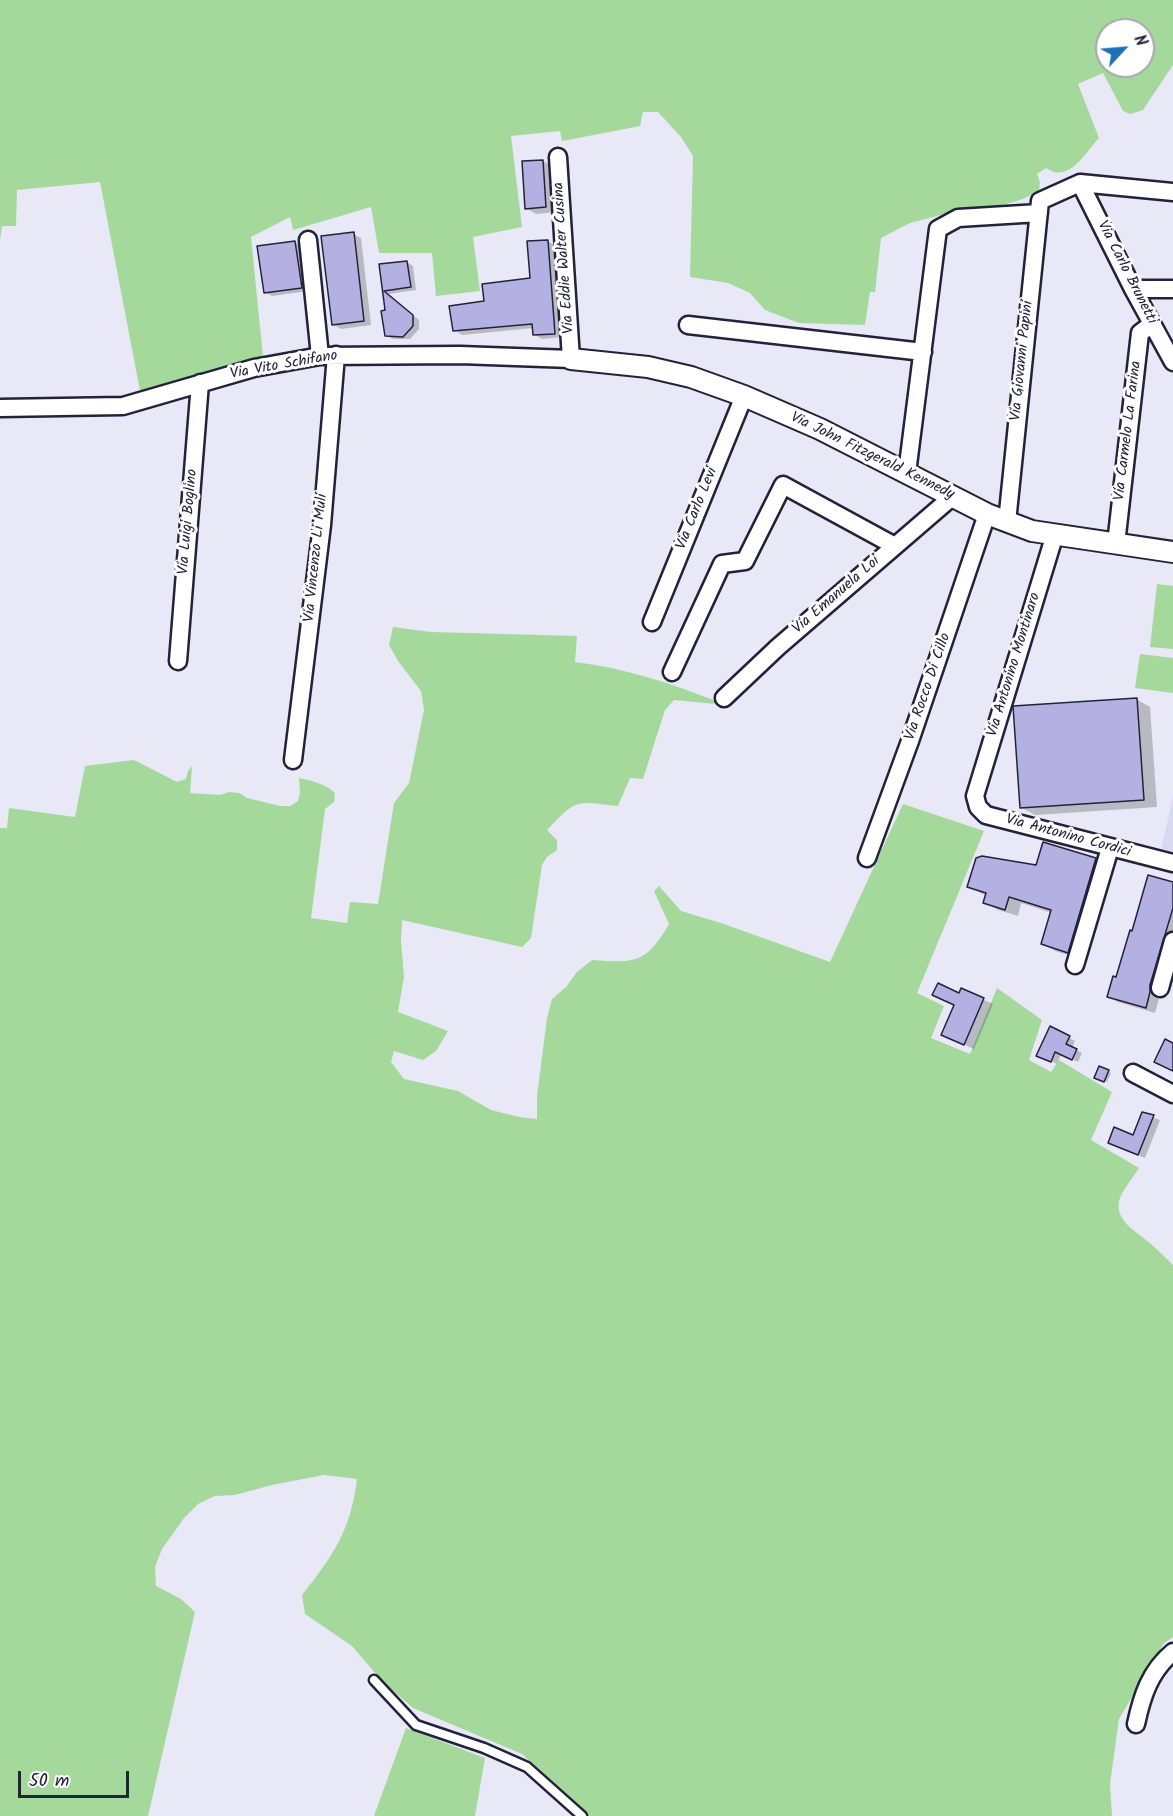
<!DOCTYPE html>
<html>
<head>
<meta charset="utf-8">
<style>
  body { margin:0 }
  #map { position:relative; width:1173px; height:1816px; overflow:hidden; background:#e8e8f6; font-family:Kalam,sans-serif }
  canvas { display:block }
  .north { position:absolute; left:1095px; top:18px; width:60px; height:60px; box-sizing:border-box; background:#fff; border:2px solid #a7a7b1; border-radius:50%; rotate:64deg; font-size:16px; font-weight:700; line-height:24px; text-align:center; color:#22223b }
  .north::after { content:''; display:block; margin:auto; width:21px; height:27px; background:#1f6fb2; clip-path:polygon(50% 0,100% 100%,50% 72%,0 100%) }
  .scale { position:absolute; left:18px; top:1771px; width:111px; height:27px; box-sizing:border-box; border:3px solid #22223b; border-top:0; padding-left:8px; font-size:18px; line-height:21px; white-space:nowrap; color:#22223b; -webkit-text-stroke:4px #fff; paint-order:stroke }
</style>
</head>
<body>
<div id="map">
<canvas width="1173" height="1816"></canvas>
<div class="north">N</div>
<div class="scale">50 m</div>
</div>
<script>
const context = document.querySelector('canvas').getContext('2d');
context.lineJoin = 'round';
function fill(path, color) {
  context.fillStyle = color;
  context.fill(path, 'evenodd');
}
function trace(path, color, width, dash) {
  context.strokeStyle = color;
  context.lineWidth = width;
  context.lineCap = dash ? 'butt' : 'round';
  context.setLineDash(dash || []);
  context.stroke(path);
}
function drawText(font, color, halo, rows, align = 'center') {
  context.font = font + ' Kalam,sans-serif';
  context.lineWidth = 6;
  context.setLineDash([]);
  context.textBaseline = 'middle';
  context.strokeStyle = halo;
  context.fillStyle = color;
  for (const [text, x, y, turn = 0] of rows) {
    context.save();
    context.translate(x, y);
    context.rotate((+turn || 0) * Math.PI / 180);
    context.textAlign = isNaN(turn) ? turn : align;
    if (halo) context.strokeText(text, 0, 0);
    context.fillText(text, 0, 0);
    context.restore();
  }
}
const built = new Path2D(`
  M1173,796V854L1161,851Z`);
const green = new Path2D(`
  M0,0H1173V65L1143,110L1130,114L1123,111L1103,73L1078,84L1099,138C1085,153 1069,184 1046,168L1037,174L1040,182L1039,190L1023,199L993,208H968L910,223L881,238L875,292H870L865,325L799,323L765,310L750,293L728,283L690,277L693,156L681,137L658,112H643L640,126L573,139L562,141L560,131L511,136L522,227L473,237L480,291L436,296L432,253H379L371,207L293,230L290,217L251,237L263,357L141,396L100,182L17,190L16,226H2L0,240ZM1107,30H1143V66H1107Z
  M1157,584L1173,586V649L1150,647Z
  M393,627L431,632L577,636L575,662C624,668 670,683 716,701V704L674,700L665,710L643,779L630,778L618,806C575,801 577,798 547,830L557,840V850L547,857L542,865L531,938L522,947L402,920L401,940L404,977L398,1012L448,1031L436,1051L423,1060L394,1051L391,1062L404,1079L458,1091L491,1110L519,1117L537,1119V1096L547,1018L552,999L566,987L577,972L592,960C635,963 646,964 669,924L654,891L659,886L681,911L724,924L830,962L903,804L984,831L917,993L944,1006L931,1038L970,1054L997,988L1042,1020L1029,1060L1051,1072L1059,1060L1112,1092L1091,1140L1139,1168C1133,1178 1122,1190 1119,1201C1115,1222 1139,1233 1152,1245C1159,1251 1166,1258 1173,1265V1637L1164,1643L1119,1719L1110,1784L1112,1816H589L522,1754L413,1708L382,1681L352,1646L305,1614L302,1595C333,1556 351,1530 357,1479L324,1475L272,1485L235,1495L215,1496L198,1504L184,1518L162,1549L155,1567L156,1586L181,1599L195,1612L148,1816H0V828H7L9,808L75,817L85,766L134,760L177,782L186,779L188,771L192,766L190,793L220,795L229,792L239,793L247,798L280,806H290L298,801L300,792L299,778C312,781 324,783 335,793L334,802L325,809L311,918L347,923L350,902L378,904L394,803L409,783L424,710L421,691L398,661L389,645Z
  M1140,654L1173,658V693L1135,688Z
  M406,1728L485,1758L475,1816H374Z`);
const shadow = new Path2D(`
  M543,161L553,167L556,212L536,214L526,208Z
  M353,234L361,238L371,325L341,329L333,324Z
  M547,241L555,245L562,337L542,339L534,334L533,328L462,335L455,330L486,302L531,279Z
  M295,242L301,246L308,291L272,296L265,292Z
  M407,262L413,266L416,290L388,294L419,320V329L410,339H393L386,335L387,312L381,265Z
  M1136,699L1150,707L1157,807L1035,815L1021,807Z
  M1095,859L1108,867L1081,959L1055,951L1043,944L1052,913L1021,903L1018,916L998,910L985,902L987,896L968,887L1037,867Z
  M1173,884V943L1159,991V998L1155,1013L1118,1002L1109,997L1133,933Z
  M962,990L993,1004L974,1049L943,1035Z
  M1051,1028L1075,1041L1072,1048L1082,1053L1078,1062L1061,1054L1057,1064L1044,1058Z
  M1100,1068L1111,1073L1107,1082L1096,1077Z
  M1143,1114L1160,1120L1145,1158L1116,1146L1134,1137Z`);
const building = new Path2D(`
  M543,160L546,207L525,209L522,161Z
  M354,232L364,321L332,325L321,236Z
  M548,240L555,334L533,335L532,324L453,331L449,306L484,301L482,284L530,278L527,241Z
  M295,241L302,288L264,293L257,246Z
  M407,261L411,287L384,291L413,315V326L403,337L385,336L381,311L385,310L379,264Z
  M1137,698L1144,800L1020,808L1013,706Z
  M1043,842L1096,858L1068,953L1041,944L1051,910L1009,897L1005,910L983,903L986,893L967,887L976,858L982,856L1036,865Z
  M1148,875L1173,882V908L1150,985V992L1146,1008L1107,997L1113,976L1116,977L1130,930L1132,931Z
  M938,983L959,993L961,988L984,998L964,1045L941,1035L954,1005L932,995Z
  M1050,1026L1070,1036L1066,1044L1077,1049L1072,1060L1055,1052L1051,1062L1036,1056Z
  M1165,1039L1173,1043V1071L1154,1062Z
  M1099,1066L1109,1070L1104,1082L1094,1078Z
  M1142,1112L1154,1115L1138,1155L1108,1143L1114,1127L1133,1135Z`);
const service = new Path2D(`
  M374,1680L416,1725L484,1748L527,1767L582,1816`);
const minor = new Path2D(`
  M1080,183L1133,289L1173,362
  M1080,183L1173,192
  M308,240L320,356
  M1133,289H1173
  M688,325L923,352
  M0,408L123,406L254,368L320,356L460,355L571,359L558,157
  M907,473L938,229L958,218L1039,213
  M1007,522L1040,201L1080,183
  M1055,534L975,796L978,807L986,815L1173,863
  M1116,544L1140,333L1152,324
  M652,622L744,396
  M178,661L200,383
  M672,672L722,564L745,561L783,485L895,546
  M724,698L778,647L952,497
  M293,760L322,525L336,355
  M867,858L910,741L987,514
  M1075,965L1110,848
  M1160,988L1173,941
  M1133,1073L1173,1094
  M1136,1724C1142,1696 1150,1671 1173,1652`);
const tertiary = new Path2D(`
  M571,359L648,367L691,377L744,396L820,429L987,514L1032,531L1173,552`);
const streetNames = [
  ["Via Eddie Walter Cusina",565,258,-94],
  ["Via Carlo Brunetti",1126,273,63],
  ["Via Giovanni Papini",1023,361,-84],
  ["Via Vito Schifano",284,366,-10],
  ["Via Carmelo La Farina",1129,431,-83],
  ["Via John Fitzgerald Kennedy",872,457,26],
  ["Via Carlo Levi",698,509,-68],
  ["Via Luigi Boglino",189,522,-85],
  ["Via Vincenzo Li Muli",317,558,-84],
  ["Via Emanuela Loi",837,596,-41],
  ["Via Antonino Montinaro",1015,665,-73],
  ["Via Rocco Di Cillo",929,687,-71],
  ["Via Antonino Cordici",1068,837,15]
];
fill(built, '#d8d8f0');
fill(green, '#a5d99b');
fill(shadow, '#0003');
fill(building, '#b4b1e2');
trace(building, '#22223b', 1.5);
trace(service, '#22223b', 13);
trace(minor, '#22223b', 21);
trace(tertiary, '#22223b', 24);
trace(service, '#fff', 8);
trace(minor, '#fff', 16);
trace(tertiary, '#fff', 20);
drawText('15px', '#22223b', '#fff', streetNames);
</script>
</body>
</html>
